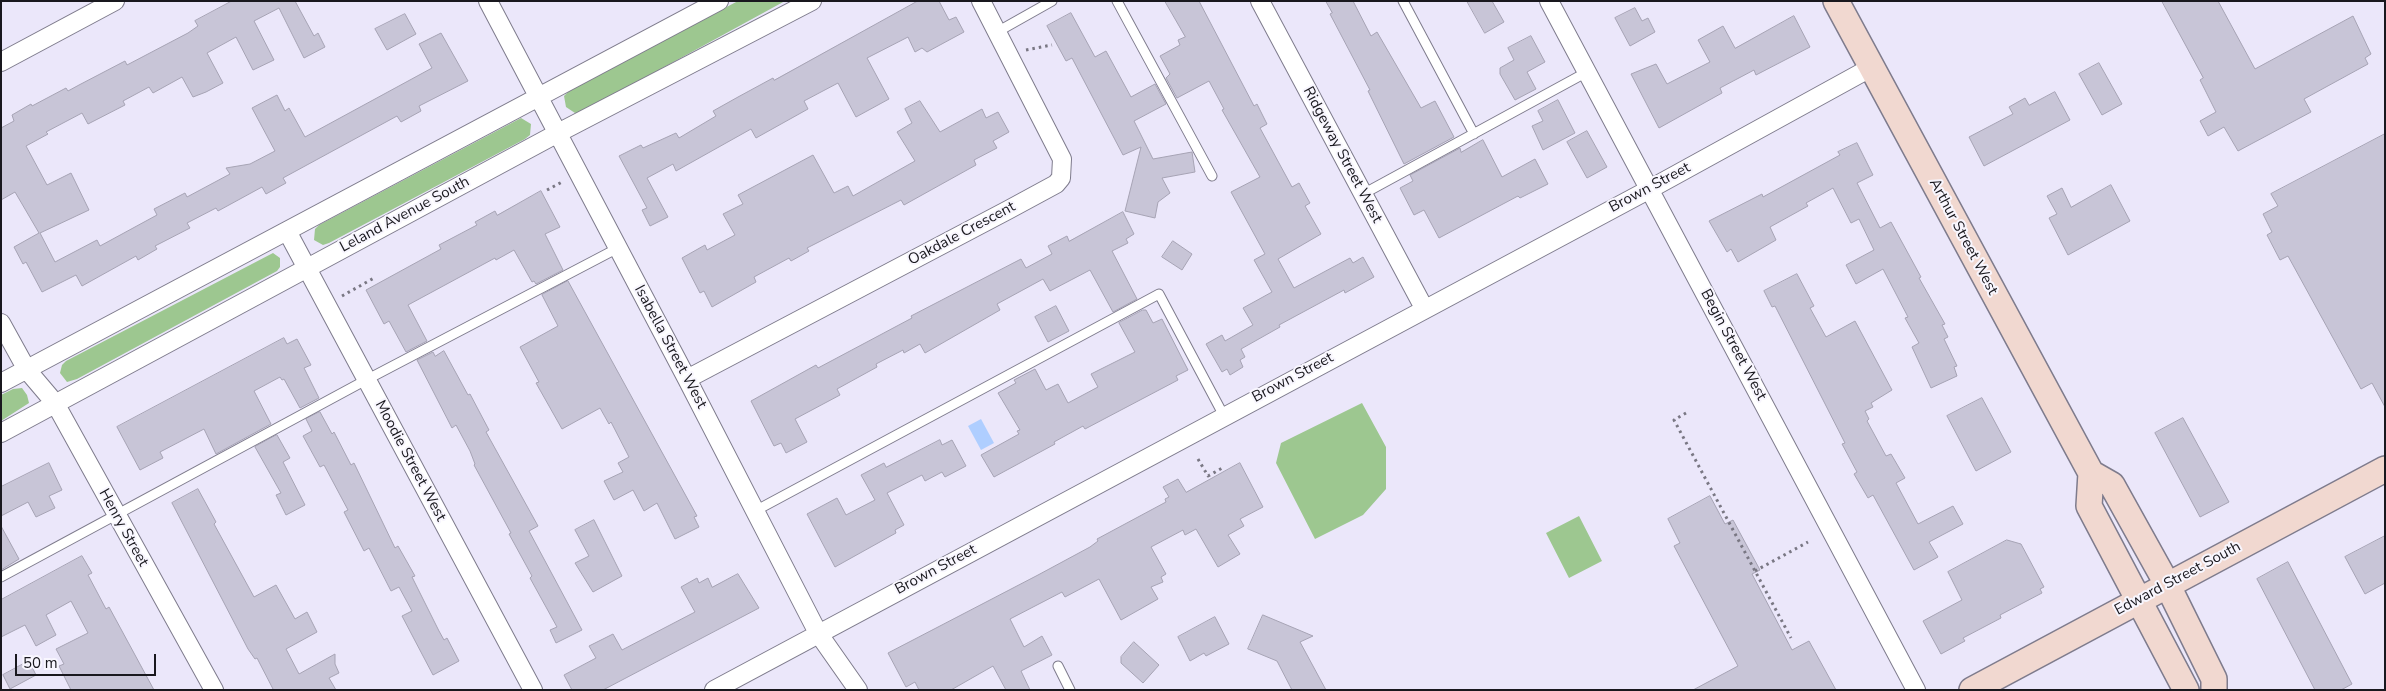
<!DOCTYPE html>
<html>
<head>
<meta charset="utf-8">
<style>
  body { margin:0 }
  #map { position:relative; width:2386px; height:691px; overflow:hidden; background:#ebe7fa; font-family:"Nunito Sans",sans-serif }
  canvas { display:block }
  .frame { position:absolute; inset:0; border:2px solid #19181e; pointer-events:none }
  .scale { position:absolute; left:15px; top:654px; width:141px; height:22px; box-sizing:border-box; border:2px solid #19181e; border-top:0; padding-left:6px; font-size:15px; line-height:18px; white-space:nowrap; color:#19181e; -webkit-text-stroke:4px #f8f6fe; paint-order:stroke }
</style>
</head>
<body>
<div id="map">
<canvas width="2386" height="691"></canvas>
<div class="frame"></div>
<div class="scale">50 m</div>
</div>
<script>
const context = document.querySelector('canvas').getContext('2d');
context.lineJoin = 'round';
function fill(path, color) {
  context.fillStyle = color;
  context.fill(path, 'evenodd');
}
function trace(path, color, width, dash) {
  context.strokeStyle = color;
  context.lineWidth = width;
  context.lineCap = dash ? 'butt' : 'round';
  context.setLineDash(dash || []);
  context.stroke(path);
}
function drawText(font, color, halo, rows, align = 'center') {
  context.font = font + ' "Nunito Sans",sans-serif';
  context.lineWidth = 4;
  context.setLineDash([]);
  context.textBaseline = 'middle';
  context.strokeStyle = halo;
  context.fillStyle = color;
  for (const [text, x, y, turn = 0] of rows) {
    context.save();
    context.translate(x, y);
    context.rotate((+turn || 0) * Math.PI / 180);
    context.textAlign = isNaN(turn) ? turn : align;
    if (halo) context.strokeText(text, 0, 0);
    context.fillText(text, 0, 0);
    context.restore();
  }
}
const green = new Path2D(`
  M738,1H785L582,112L575,113L566,107L564,96L572,88Z
  M521,118L531,124L530,135L525,139L329,243L323,245L314,240L315,229L319,225Z
  M273,253L280,258V267L277,271L77,379L67,382L60,373L62,365L66,361Z
  M22,388L27,395L29,403L1,421V395L13,389Z
  M1362,403L1386,447V489L1363,515L1315,539L1276,463L1281,443Z
  M1579,516L1602,561L1569,578L1546,533Z`);
const water = new Path2D(`
  M981,419L994,443L981,450L968,426Z`);
const building = new Path2D(`
  M232,1H295L314,36L318,33L325,47L304,58L279,8L254,21L274,60L253,70L236,37L207,53L223,83L206,92L193,97L182,77L153,93L149,87L123,101L125,105L88,124L82,113L46,132L48,134L26,146L47,185L71,173L89,210L40,233L55,262L97,240L100,246L157,215L154,209L185,193L187,197L230,174L226,168L250,164L275,151L252,108L277,95L285,111L289,108L305,137L432,68L419,44L441,33L468,81L419,106L421,111L401,122L397,116L283,178L286,183L266,194L262,187L218,211L216,208L187,223L190,228L155,246L157,249L138,260L136,256L82,286L76,275L42,292L26,262L23,264L14,247L39,233L15,192L1,200V128L14,121L12,115L31,104L32,106L66,88L68,91L79,85L125,61L127,65L188,33L198,26L195,21Z
  M918,1H939L949,20L956,17L964,32L927,52L922,48L915,52L908,37L867,58L889,99L856,117L838,83L804,101L808,109L756,138L751,129L676,171L673,164L647,178L668,217L650,226L642,210L647,208L619,156L641,145L643,148L676,133L679,138L716,116L713,111L738,97L773,78L774,80Z
  M1165,1H1199L1254,106L1257,104L1267,124L1260,128L1292,187L1299,183L1310,203L1305,206L1321,234L1278,259L1294,288L1350,258L1353,263L1363,257L1374,277L1345,293L1344,290L1279,325L1280,327L1241,349L1245,357L1240,360L1243,367L1230,375L1227,369L1222,372L1206,344L1222,335L1225,341L1253,325L1243,308L1272,292L1254,260L1265,254L1231,192L1260,177L1222,110L1224,109L1209,81L1177,98L1166,78L1170,74L1160,56L1180,45L1178,40L1185,37Z
  M1326,1H1353L1371,36L1377,32L1421,108L1435,101L1454,137L1404,164L1368,91L1370,90L1330,14L1332,13Z
  M1467,1H1492L1504,22L1485,33Z
  M2162,1H2218L2255,69L2353,16L2371,54L2365,58L2368,64L2304,99L2311,112L2238,151L2224,127L2208,136L2200,121L2216,112L2200,80L2203,78Z
  M1635,8L1642,21L1648,18L1655,32L1630,46L1615,18Z
  M1071,13L1095,57L1106,51L1131,97L1155,84L1166,104L1134,121L1153,159L1192,152L1195,172L1162,178L1170,193L1158,202L1155,218L1125,211L1141,147L1123,155L1072,58L1066,61L1047,26Z
  M405,14L416,34L387,50L375,29Z
  M1794,16L1810,47L1756,75L1754,70L1720,88L1722,93L1659,128L1631,74L1656,64L1667,84L1710,62L1698,40L1723,26L1735,48Z
  M1531,36L1545,62L1527,72L1536,89L1515,100L1500,74V68L1514,60L1508,48Z
  M2099,63L2122,104L2102,115L2079,74Z
  M2055,92L2070,120L1984,166L1969,137L2013,114L2009,107L2025,98L2029,105Z
  M1558,100L1575,133L1543,150L1532,126L1543,121L1538,111Z
  M920,101L940,132L982,109L986,118L998,112L1009,132L993,141L997,148L974,160L976,165L904,205L901,200L807,248L809,251L791,261L789,258L754,277L756,282L712,307L704,291L700,293L682,258L705,245L707,250L735,235L723,214L743,204L738,195L813,155L834,193L848,186L853,196L915,161L897,132L912,123L905,109Z
  M1587,131L1607,167L1587,178L1567,142Z
  M2385,134V407L2372,383L2361,389L2288,256L2280,260L2267,235L2272,232L2263,214L2278,206L2271,194Z
  M1483,140L1502,177L1535,159L1548,184L1520,198L1518,196L1439,238L1424,210L1414,215L1400,188L1413,181L1410,175L1460,148L1461,152Z
  M1857,143L1873,175L1857,183L1880,228L1891,222L1921,277L1919,278L1945,324L1942,325L1948,337L1944,339L1957,366L1954,367L1957,376L1931,388L1912,347L1919,343L1905,318L1908,317L1883,269L1856,284L1846,265L1874,250L1859,219L1851,223L1833,188L1806,203L1808,206L1770,227L1776,240L1738,262L1731,249L1727,252L1709,221L1762,194L1763,197L1840,155L1838,152Z
  M2111,185L2130,221L2068,255L2049,218L2057,214L2047,196L2062,188L2071,207Z
  M541,191L560,227L545,234L563,270L536,284L534,281L532,282L514,250L496,260L495,258L408,305L427,341L406,352L389,321L384,324L366,290L441,249L439,245L477,225L475,222L495,211L497,215Z
  M1123,212L1134,234L1126,239L1128,243L1112,251L1137,299L1113,312L1090,270L1050,291L1043,279L997,304L1000,310L925,353L920,344L904,353L903,350L876,364L877,367L837,389L840,395L795,419L807,442L786,453L781,443L774,446L751,401L816,365L818,368L912,318L911,316L1021,259L1026,268L1052,254L1048,246L1067,236L1069,241Z
  M1173,241L1192,254L1182,270L1162,257Z
  M1797,274L1814,306L1810,308L1826,337L1855,321L1892,390L1871,403L1873,407L1865,411L1869,419L1867,421L1886,456L1891,454L1905,478L1896,483L1918,524L1953,506L1963,524L1929,542L1938,557L1914,570L1873,495L1868,498L1854,474L1857,472L1842,444L1845,443L1775,306L1772,307L1764,291Z
  M568,281L697,516L694,517L699,527L675,539L657,503L644,511L633,490L614,500L604,481L623,472L618,463L629,457L611,422L609,424L600,408L562,429L536,383L539,382L520,347L558,326L542,295Z
  M1056,306L1069,331L1048,342L1035,317Z
  M1143,310H1146L1153,323L1162,319L1188,370L1176,376L1178,380L1085,429L1083,426L1054,442L1055,444L994,477L981,455L1019,434L1017,431L1020,430L998,393L1016,383L1014,380L1035,369L1046,390L1058,384L1068,403L1098,387L1091,374L1135,352L1119,323Z
  M284,338L287,344L297,339L311,365L304,368L319,398L300,408L284,379L282,380L280,377L254,391L271,424L216,454L204,429L160,452L163,458L140,470L117,427Z
  M444,351L468,395L470,394L489,430L486,432L538,526L529,531L582,630L556,643L550,630L557,627L530,578L532,576L509,534L511,533L474,465L475,464L470,451L456,425L452,428L417,360L433,352L435,356Z
  M1982,398L2011,452L1976,471L1947,416Z
  M320,412L332,434L334,432L351,465L354,463L395,548L398,546L415,576L412,577L439,631L444,640L447,638L459,661L433,675L402,616L412,611L399,587L391,591L369,548L364,551L344,512L348,510L324,465L320,467L303,436L312,431L306,419Z
  M2183,418L2229,502L2200,517L2155,433Z
  M277,435L290,458L283,462L305,505L286,515L276,495L281,493L255,447Z
  M940,440L942,445L952,440L966,466L945,477L942,472L925,481L922,475L887,493L904,525L895,530L896,533L835,567L807,514L837,498L846,515L875,500L861,475L884,463L886,467Z
  M49,463L62,490L49,496L55,508L36,517L28,502L1,516V487Z
  M1240,463L1263,507L1240,519L1244,526L1228,535L1240,554L1218,567L1196,529L1185,535L1183,530L1151,547L1166,574L1161,577L1163,582L1151,587L1158,599L1121,620L1099,579L1065,597L1062,592L1010,619L1024,647L1042,636L1052,655L1021,671L1030,690H1006L993,666L951,690H919L915,682L906,687L888,653L1038,575L1090,547L1098,541L1097,539L1166,502L1165,499L1169,497L1163,487L1178,479L1186,492Z
  M198,489L216,522L214,524L254,597L276,585L295,619L307,612L317,632L286,649L299,674L335,654V664L339,673L329,678L336,690H271L273,689L257,658L255,659L248,649L172,503Z
  M1710,496L1725,524L1733,520L1760,570L1752,574L1792,650L1809,641L1836,690H1693L1738,666L1674,546L1680,543L1668,519Z
  M594,520L622,576L593,592L575,563L589,556L575,530Z
  M1,526L19,559L1,570Z
  M2385,536V583L2365,594L2345,557Z
  M2007,540L2021,544L2044,587L2040,589L2042,593L2000,615L2001,618L1963,638L1965,641L1941,654L1923,621L1962,600L1948,572Z
  M82,556L92,573L88,575L106,609L109,607L154,690H71L59,666L64,664L56,649L88,633L71,601L46,615L56,635L36,646L25,625L1,637V600Z
  M2288,562L2352,684L2341,690H2315L2257,579Z
  M738,574L759,608L603,690H572L564,675L596,658L589,646L613,634L622,650L695,612L681,587L697,578L699,583L708,578L712,587Z
  M1263,615L1313,636L1300,642L1326,690H1292L1277,661L1248,649Z
  M1215,617L1229,644L1206,656L1204,653L1190,661L1178,637Z
  M1134,642L1159,665L1143,683L1121,663V657Z
  M29,661L36,675L10,689L3,675Z`);
const path = new Path2D(`
  M1026,50L1052,45
  M547,190L564,181
  M342,296L374,278
  M1686,413L1674,420L1791,638
  M1198,459L1208,476L1224,467
  M1755,571L1808,542`);
const service = new Path2D(`
  M1117,1L1212,176
  M1403,1L1474,134
  M997,32L1052,1
  M1363,194L1587,72
  M755,511L1159,294L1224,416
  M1,577L366,380L618,248
  M1058,666L1070,690`);
const minor = new Path2D(`
  M488,1L687,379L818,633L858,690
  M1260,1L1424,308
  M1549,1L1916,690
  M1,62L115,1
  M287,231L533,690
  M1,323L27,370L55,403L214,690
  M687,379L1008,210L1056,184L1061,178L1062,159L981,1
  M1,383L719,1
  M1,433L558,133L812,1
  M714,690L1650,189L1872,67`);
const secondary = new Path2D(`
  M1836,1L2091,473L2112,485L2167,584L2214,679V690
  M2091,473L2089,506L2186,690
  M1972,690L2385,469`);
const streetNames = [
  ["Ridgeway Street West",1342,155,62],
  ["Brown Street",1650,188,-28],
  ["Leland Avenue South",405,215,-28],
  ["Oakdale Crescent",962,234,-28],
  ["Arthur Street West",1963,237,62],
  ["Begin Street West",1733,345,62],
  ["Isabella Street West",670,347,62],
  ["Brown Street",1293,378,-28],
  ["Moodie Street West",410,461,62],
  ["Henry Street",123,528,61],
  ["Brown Street",936,570,-28],
  ["Edward Street South",2178,579,-28]
];
fill(green, '#9dc790');
fill(water, '#afceff');
fill(building, '#c8c5d7');
trace(building, '#a6a3b4', 1);
trace(service, '#7e7b8c', 11);
trace(minor, '#7e7b8c', 20);
trace(secondary, '#7e7b8c', 28);
trace(path, '#797783', 3, [2.5, 4]);
trace(service, '#fff', 9);
trace(minor, '#fff', 18);
trace(secondary, '#f1d8d0', 25);
drawText('15px', '#19181e', '#f8f6fe', streetNames);
</script>
</body>
</html>
